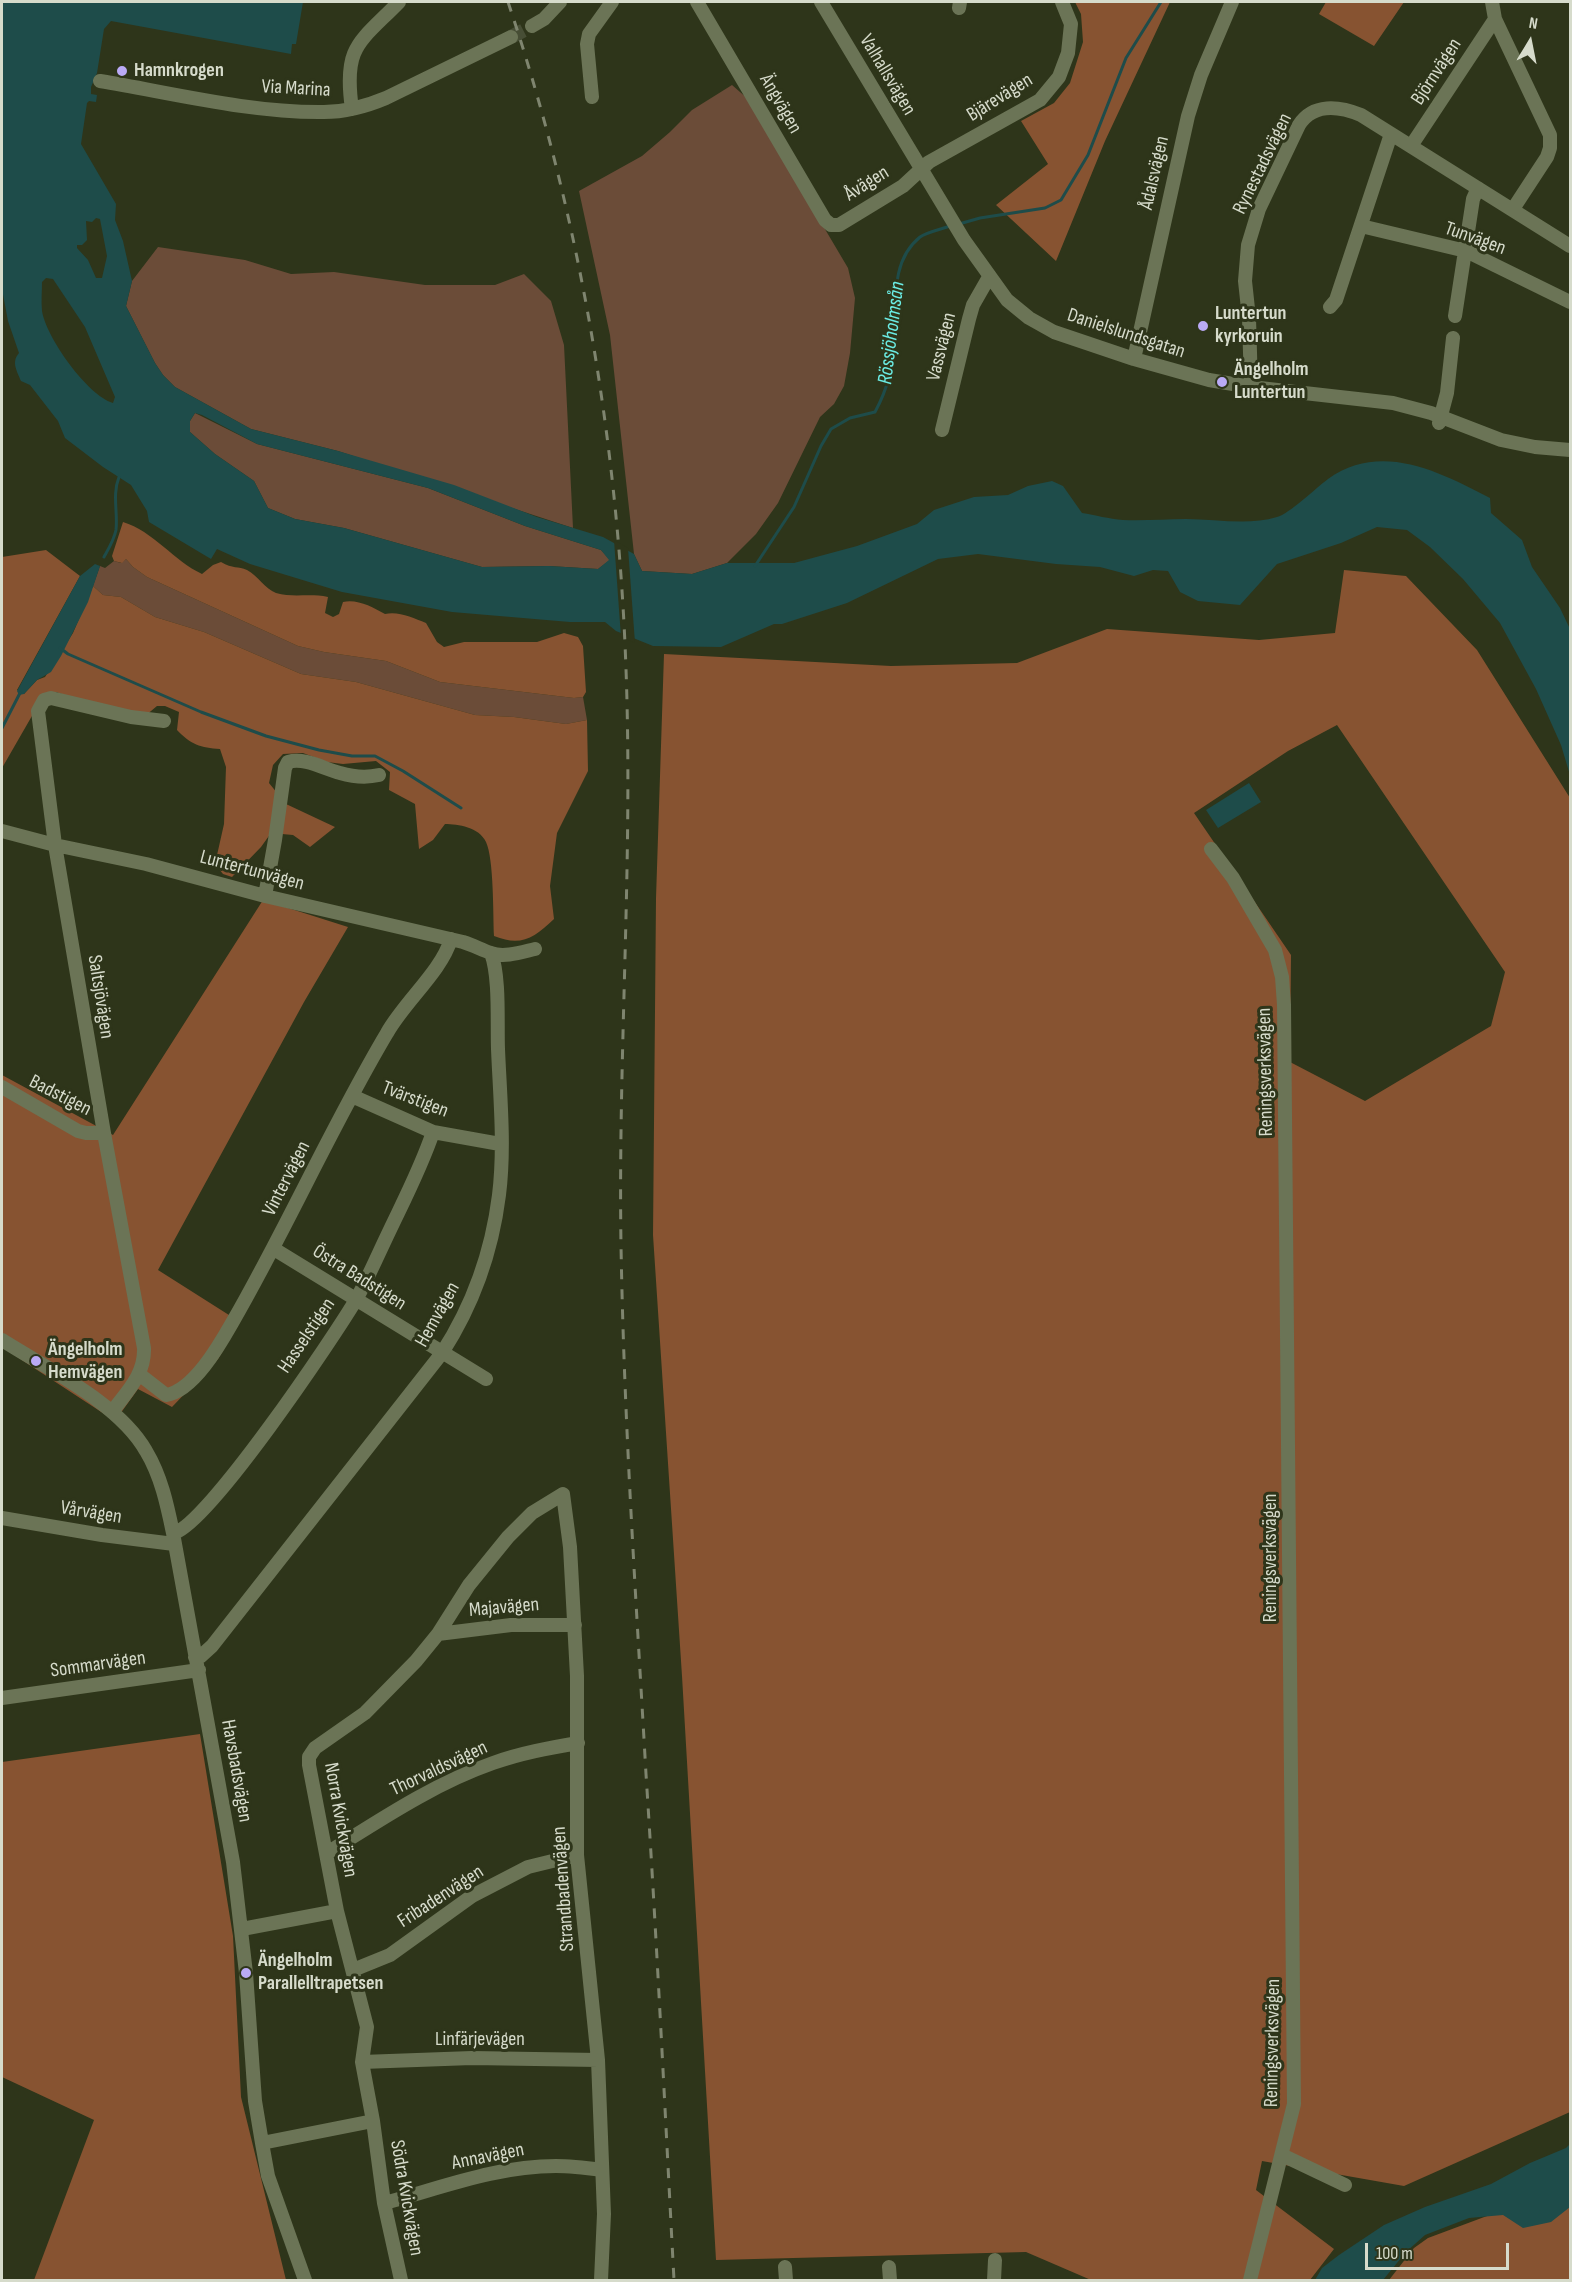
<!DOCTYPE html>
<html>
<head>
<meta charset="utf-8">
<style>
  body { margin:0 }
  #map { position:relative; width:1572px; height:2282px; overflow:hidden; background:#2e351a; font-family:"Sofia Sans Condensed",sans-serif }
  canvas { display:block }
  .frame { position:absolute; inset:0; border:3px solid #d6dbcb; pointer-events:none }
  .north { position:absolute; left:1500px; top:12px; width:60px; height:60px; -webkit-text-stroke:4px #2e351a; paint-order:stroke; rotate:10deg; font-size:16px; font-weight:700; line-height:24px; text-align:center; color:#d6dbcb }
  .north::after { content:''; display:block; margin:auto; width:21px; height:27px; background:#d6dbcb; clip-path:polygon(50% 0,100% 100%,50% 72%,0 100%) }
  .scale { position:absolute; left:1365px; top:2243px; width:144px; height:27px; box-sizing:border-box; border:3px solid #d6dbcb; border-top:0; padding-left:8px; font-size:18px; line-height:21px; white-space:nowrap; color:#d6dbcb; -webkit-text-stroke:4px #2e351a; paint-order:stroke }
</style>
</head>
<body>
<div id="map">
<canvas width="1572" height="2282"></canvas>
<div class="frame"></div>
<div class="north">N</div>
<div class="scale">100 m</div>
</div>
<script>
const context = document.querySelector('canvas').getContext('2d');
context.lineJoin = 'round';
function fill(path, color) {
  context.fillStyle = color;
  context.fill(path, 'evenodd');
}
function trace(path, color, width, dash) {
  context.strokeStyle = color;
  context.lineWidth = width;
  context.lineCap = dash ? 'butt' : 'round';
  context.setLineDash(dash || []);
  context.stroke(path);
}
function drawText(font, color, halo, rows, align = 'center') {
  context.font = font + ' "Sofia Sans Condensed",sans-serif';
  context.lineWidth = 6;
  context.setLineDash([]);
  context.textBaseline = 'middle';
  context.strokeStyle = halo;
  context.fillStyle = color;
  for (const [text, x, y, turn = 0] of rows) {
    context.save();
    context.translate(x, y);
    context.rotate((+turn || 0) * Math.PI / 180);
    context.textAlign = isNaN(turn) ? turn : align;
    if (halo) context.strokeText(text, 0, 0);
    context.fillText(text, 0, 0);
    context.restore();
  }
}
const green = new Path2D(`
  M732,85L748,99L848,268L855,298L850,353L844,386L834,404L820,417L778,503L756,534L727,563L692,574L642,571L634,554L610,335L579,191L642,156L670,132L692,110Z
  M158,247L245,260L291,274L334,272L425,285H495L524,274L551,301L564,345L573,528L338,451L251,429L175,387L163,375L155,363L126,306L132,281Z
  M195,413L257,444L428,488L525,526L601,550L610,560L598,569L549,566L482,567L344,528L295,519L268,508L254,481L215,454L190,432V421Z
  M126,559L133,567L147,577L298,646L324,652L386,661L440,682L574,698L583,697L587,720L566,724L514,717L475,715L356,682L301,674L204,632L155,617L121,597L103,595L93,586L100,566L105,568L114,561L121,563Z`);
const forest = new Path2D(`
  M1075,2H1170L1105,141L1056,261L996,205L1048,164L1021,121L1054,103L1070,83L1083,42L1081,14Z
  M1326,2H1404L1374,46L1319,14Z
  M123,522C153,531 174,561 202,574L213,565L221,562C233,569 238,566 247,570C258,576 265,589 276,593C293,598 310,593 328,597L325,613L333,617L339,614L343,602C358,599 372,607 385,614C399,611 413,618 426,623L437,642L444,647L464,642H537L564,633L578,637L583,646L586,692L583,697L574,698L440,682L386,661L324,652L298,646L147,577L133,567L126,559L122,563L114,561L112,556Z
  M46,550L80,576L17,690L24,694L37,680L45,677L73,633L93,586L103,595L121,597L155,617L204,632L301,674L356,682L475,715L514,717L566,724L587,720L588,771L557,833L550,886L554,919C534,938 521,947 494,936C493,915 494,859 486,842C479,827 458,824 445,824L433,840L419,849L415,804L389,790L390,772L376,761L343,764L327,762L303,753L283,754L273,765L269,783L286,804L335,827L310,847L293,835L271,833L261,847L232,877L223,874L215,864L224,824L226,767L220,749C201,748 190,744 177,730L179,712L165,706H157L145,716L104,709L56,692L44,695L2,768V557Z
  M1344,570L1406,576L1477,650L1570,798V2112L1404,2186L1262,2161L1256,2190L1334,2249L1310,2280H1091L1026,2252L716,2260L682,1676L653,1235L656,898L664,654L891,666L1017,663L1107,629L1259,640L1335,633ZM1337,725L1505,972L1491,1026L1365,1101L1290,1062L1291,955L1194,813L1288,751Z
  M263,900L348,927L304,1002L158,1270L240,1322L218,1359L172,1407L138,1389L115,1421L2,1347V1075L113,1135Z
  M200,1734L233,1936L241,2097L286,2280H34L94,2120L2,2077V1762Z
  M1570,2185V2280H1389L1414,2248L1428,2238Z`);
const water = new Path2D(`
  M2,2H303L296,44H292L291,54L111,21L104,29L97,73L91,87V94L97,95L96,102L89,101L87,103L81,144L116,204L115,220L123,241L132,281L126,306L155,363L163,375L175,387L251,429L338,451L454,485L537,517L603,537L634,554L642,571L692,574L727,563H794L857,546L917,524L934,510L974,497L1008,495L1028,486L1052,481L1063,486L1082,513C1095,515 1109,519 1123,520C1144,521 1165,519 1186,519C1216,519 1248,526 1277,517C1289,514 1316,488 1328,479C1381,441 1440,472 1490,498L1491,513L1522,540L1532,567L1560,608L1570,629V775L1561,745L1536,689L1500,623L1463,579L1430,547L1407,530L1377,527L1341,543L1277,564L1240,605L1198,601L1180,592L1168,571L1153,570L1134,576L1100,567L1056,564L978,554L938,559L847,603L782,624H774L721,647L653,646L616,631L605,622H570L452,612L342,592L250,564L217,549L211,559L149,522L147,511L131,485L103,467L65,438L58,421L30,385L21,381C17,371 11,362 19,353L8,321L2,289ZM96,218L100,219L107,256L102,278H96L88,260L77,248V245H82L87,240L86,221L92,222ZM46,278L53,279L85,327L115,397L113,403C87,395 46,337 42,311C41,301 42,291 42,282ZM195,413L202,415L257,444L428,488L525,526L601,550L609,560L598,569L549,566L482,567L344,528L295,519L268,508L254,481L215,454L190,432V421Z
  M95,564L100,566L88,602L61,656L51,672L37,680L24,694L19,695L17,691L80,576Z
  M1249,783L1261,802L1218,828L1206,810Z
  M1570,2144V2207L1551,2222L1523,2228L1503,2215L1469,2218L1425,2235L1406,2252L1383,2280H1315L1322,2268L1339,2255L1384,2225L1425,2207L1491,2184L1530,2163L1566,2148Z`);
const pier = new Path2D(`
  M614,540L628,548L635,643L621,637Z`);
const stream = new Path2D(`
  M959,224L980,218L1045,208L1061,200L1088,155L1126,58L1161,2
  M104,557C109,548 114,540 116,530C118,512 112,495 119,477
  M755,566L794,507L821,446L831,429L850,418L875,412C888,388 892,369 895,341C898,306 888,263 920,237C927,232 942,229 950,226
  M60,648L68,654L201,712L266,736L319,750L352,756H375L403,771L461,808
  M2,728L20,693`);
const minorTunnel = new Path2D(`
  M511,37L532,26`);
const minor = new Path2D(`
  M697,2L825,220L831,225H839L903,186L929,162L1040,100L1059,77L1068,53L1071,24L1062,2
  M821,2L964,240L1007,300L1029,318L1054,332L1134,359L1209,380L1251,387L1393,403L1431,413L1501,440L1535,447L1570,450
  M1492,2L1495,19L1550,135V148L1547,157L1513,209
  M959,8L960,2
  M532,26L544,19L560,2
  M100,81C172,93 251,113 324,112C345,112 367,106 386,98L511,37
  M592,97L587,44L589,34L612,2
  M352,109C343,46 359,43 399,2
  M1411,146L1495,19
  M1361,226L1466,251L1570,302
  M1330,307L1336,300L1391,134
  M1455,316L1473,199L1478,188
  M1134,359L1188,116L1201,75L1232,2
  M1251,387L1249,318L1245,281L1248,245L1259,209L1299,125C1313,103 1339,106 1361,115L1570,246
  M1439,423L1447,393L1453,338
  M942,430L969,319L973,305L989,277
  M2,831L55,845L146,864L265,896L463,942C473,945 482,950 491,953C504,958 522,952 535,949
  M1211,849L1233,878L1275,950L1282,977L1284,1005L1294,2104L1250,2280
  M265,896L275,840L285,768L288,762C305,757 324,769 340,773C354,777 366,778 379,775
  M2,1087L78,1131L86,1133H104
  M352,1096L433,1132L500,1144
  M274,1249L486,1379
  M2,1340C47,1369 119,1403 146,1451C161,1476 167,1504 173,1533L233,1862L246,1973L255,2101L262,2143L268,2176L305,2280
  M139,1374L166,1395C193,1391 219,1346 232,1323C287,1228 331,1127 387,1033C405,1001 441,972 451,939
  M112,1412C127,1391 145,1375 144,1348L104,1133L55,845L38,711L44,700L51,698L131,717L164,721
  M2,1518L102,1535L174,1544
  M173,1533C205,1529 336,1334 357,1298C368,1278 377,1257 387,1236C403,1202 421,1168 433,1132
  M438,1634L511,1625H575
  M195,1657L201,1656L212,1646L442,1353C473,1305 492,1251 499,1195C505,1147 500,1097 498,1049C497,1022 500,977 491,953
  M2,1698L199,1670
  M327,1853C380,1820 433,1784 493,1763C521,1753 549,1748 578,1743
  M242,1929L337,1911
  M353,1970L390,1955L472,1896L528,1867L577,1855
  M362,2062L472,2058L598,2060
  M262,2143L373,2121
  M1282,2155L1345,2185
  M384,2203C441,2188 496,2166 556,2166C571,2166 587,2168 602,2170
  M785,2267L786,2280
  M889,2267L890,2280
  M401,2280L384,2203L373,2121L362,2062L367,2027L337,1911L309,1765V1757L315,1748L365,1713L416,1661L438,1634L469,1585L508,1537L532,1513L563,1494L570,1547L577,1676V1855L598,2060L604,2214L601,2280
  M994,2280L995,2260`);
const rail = new Path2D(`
  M508,2C580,216 618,443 626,669C633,861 618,1053 621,1245C624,1422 636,1598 646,1774C657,1943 665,2112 674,2280`);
const markers = [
  [122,71,6,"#baaaf6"],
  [1203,326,6,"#baaaf6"],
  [1222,382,6,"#baaaf6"],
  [36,1361,6,"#baaaf6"],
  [246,1973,6,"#baaaf6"]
];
const poiNames = [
  ["Hamnkrogen",134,71],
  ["Luntertun",1215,314],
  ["kyrkoruin",1215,337],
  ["Ängelholm",1234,370],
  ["Luntertun",1234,393],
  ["Ängelholm",48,1350],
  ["Hemvägen",48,1373],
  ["Ängelholm",258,1961],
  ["Parallelltrapetsen",258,1984]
];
const streetNames = [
  ["Björnvägen",1437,72,-57],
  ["Valhallsvägen",887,75,59],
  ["Via Marina",296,89,3],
  ["Bjärevägen",1000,98,-32],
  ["Ängvägen",780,104,60],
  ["Rynestadsvägen",1263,164,-64],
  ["Ådalsvägen",1155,173,-77],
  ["Åvägen",867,184,-32],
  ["Tunvägen",1475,239,20],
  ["Danielslundsgatan",1126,334,18],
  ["Vassvägen",942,347,-76],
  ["Luntertunvägen",252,871,15],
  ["Saltsjövägen",100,997,81],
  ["Reningsverksvägen",1266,1072,-91],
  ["Badstigen",60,1096,27],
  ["Tvärstigen",415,1100,21],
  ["Vintervägen",287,1179,-63],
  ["Östra Badstigen",359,1278,32],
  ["Hemvägen",438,1315,-61],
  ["Hasselstigen",307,1336,-56],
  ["Vårvägen",91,1513,9],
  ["Reningsverksvägen",1271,1558,-90],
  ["Majavägen",504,1608,-5],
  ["Sommarvägen",98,1665,-8],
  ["Thorvaldsvägen",439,1769,-25],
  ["Havsbadsvägen",236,1771,80],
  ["Norra Kvickvägen",340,1820,80],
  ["Strandbadenvägen",564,1889,-94],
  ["Fribadenvägen",441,1897,-33],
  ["Linfärjevägen",480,2040],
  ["Reningsverksvägen",1273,2043,-89],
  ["Annavägen",488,2157,-11],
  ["Södra Kvickvägen",406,2198,80]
];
const waterNames = [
  ["Rössjöholmsån",892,333,-83]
];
fill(green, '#6b4c38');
fill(forest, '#875331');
fill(water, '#1e4c4a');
fill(pier, '#2e351a');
trace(stream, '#1e4c4a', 3);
trace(minorTunnel, '#474e35', 14, [14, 7]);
trace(minor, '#6b7456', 14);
trace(rail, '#7f856f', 3, [10, 10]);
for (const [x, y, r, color] of markers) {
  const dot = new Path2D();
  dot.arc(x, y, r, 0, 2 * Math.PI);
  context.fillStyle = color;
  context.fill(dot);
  trace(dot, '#2e351a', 2);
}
drawText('bold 20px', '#d6dbcb', '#2e351a', poiNames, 'left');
drawText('20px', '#d6dbcb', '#2e351a', streetNames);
drawText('italic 21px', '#6bece4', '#2e351a', waterNames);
</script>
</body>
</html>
